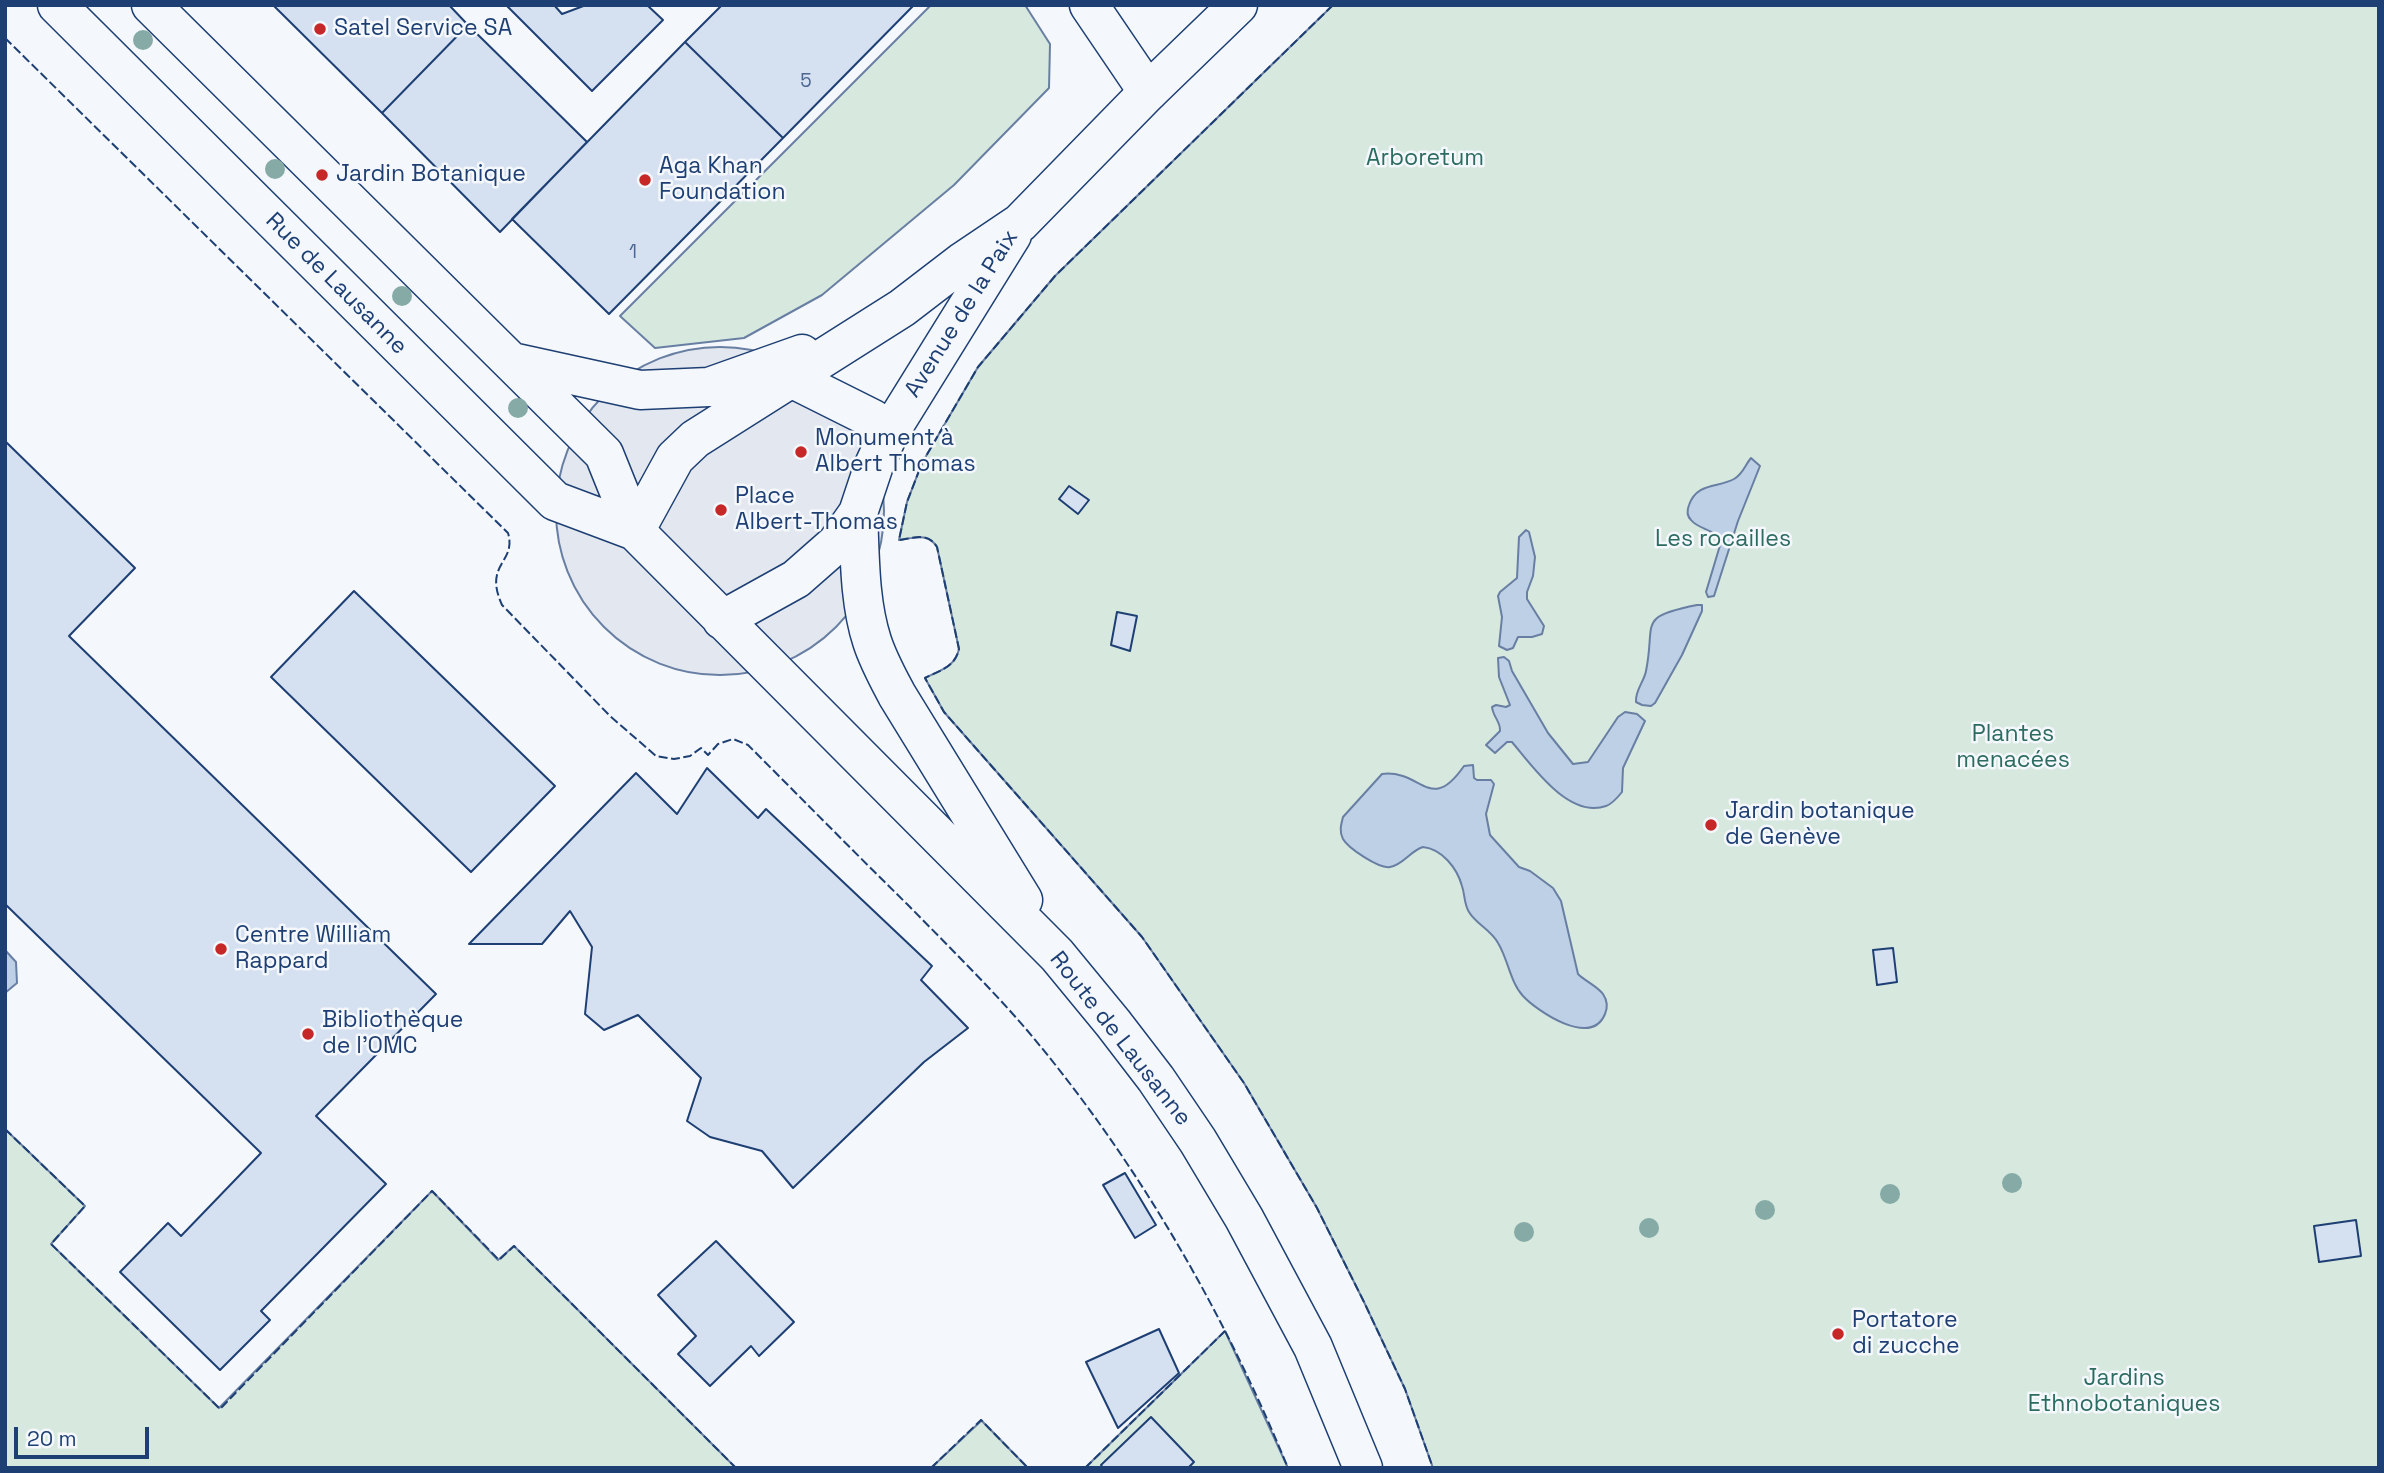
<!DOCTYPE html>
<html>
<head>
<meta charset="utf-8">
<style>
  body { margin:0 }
  #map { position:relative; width:2384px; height:1473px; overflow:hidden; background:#f4f7fb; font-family:"Space Grotesk",sans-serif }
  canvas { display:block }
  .frame { position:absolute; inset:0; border:7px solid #1d3f73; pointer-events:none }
  .scale { position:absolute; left:14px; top:1427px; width:135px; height:32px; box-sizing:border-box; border:4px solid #1d3f73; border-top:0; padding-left:9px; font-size:21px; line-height:24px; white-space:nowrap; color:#1d3f73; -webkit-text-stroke:5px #f4f7fb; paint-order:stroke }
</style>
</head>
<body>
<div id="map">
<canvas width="2384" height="1473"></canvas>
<div class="frame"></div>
<div class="scale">20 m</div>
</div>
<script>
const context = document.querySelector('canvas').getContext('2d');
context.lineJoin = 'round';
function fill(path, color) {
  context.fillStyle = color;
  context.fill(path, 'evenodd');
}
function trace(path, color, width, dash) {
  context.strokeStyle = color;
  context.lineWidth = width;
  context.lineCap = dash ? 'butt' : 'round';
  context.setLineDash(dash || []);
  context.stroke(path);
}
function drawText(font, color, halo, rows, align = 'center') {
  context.font = font + ' "Space Grotesk",sans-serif';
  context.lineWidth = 5;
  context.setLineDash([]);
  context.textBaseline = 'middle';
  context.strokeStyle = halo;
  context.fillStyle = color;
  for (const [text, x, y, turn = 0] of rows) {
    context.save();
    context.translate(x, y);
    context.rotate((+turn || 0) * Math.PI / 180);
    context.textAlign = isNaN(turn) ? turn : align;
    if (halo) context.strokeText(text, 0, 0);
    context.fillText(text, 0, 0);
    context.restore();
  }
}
const green = new Path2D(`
  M931,5H1025L1050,44L1049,88L954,185L822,295L744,338L655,348L620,316Z
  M1333,5H2379V1468H1433L1405,1389L1364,1302L1317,1208L1244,1083L1142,937L944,712L925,678C941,670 955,667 959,649L937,547C928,532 914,538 899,540L907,502L922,463L978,367L1055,276Z
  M5,1129L85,1206L51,1244L219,1408L432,1191L498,1260L514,1246L736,1468H5Z
  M1225,1331L1288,1468H1085Z
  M981,1420L1028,1468H931L981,1421Z`);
const parking = new Path2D(`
  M556 511a164 164 0 1 1 328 0a164 164 0 1 1-328 0Z`);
const water = new Path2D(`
  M1751,458L1760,466L1738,521L1714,596L1708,597L1706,592L1721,542C1716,529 1699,530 1691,520C1687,516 1687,510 1689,505C1697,482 1718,488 1734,479C1743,474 1745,465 1751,458Z
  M1526,530L1529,532L1535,557L1533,576L1527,592V599L1544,626L1542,634L1532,637H1518L1513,648L1507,650L1499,646L1502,617L1498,596L1500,592L1517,578L1519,537Z
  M1697,605H1702V611L1682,655L1655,703L1651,706L1642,705L1636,702C1635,690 1644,682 1646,671C1656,622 1636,617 1697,605Z
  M1504,657L1509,661L1512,671L1548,733L1573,764L1588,762L1618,717L1625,712L1637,714L1645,721L1623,768L1622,792C1618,797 1612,804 1606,806C1569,819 1533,767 1512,742H1507L1495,753L1486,745L1500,731C1501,722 1493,717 1492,707L1496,705L1506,707L1510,705L1499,677L1498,658Z
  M1473,765L1474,778L1477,780H1491L1494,784L1486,814L1490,835L1519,867L1530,871L1553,888L1561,901L1578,974C1585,981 1597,986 1603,994C1607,1000 1608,1007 1605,1014C1591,1048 1537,1011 1523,996C1510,982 1508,959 1498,943C1491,930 1476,924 1469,912C1464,904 1465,895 1462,886C1457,868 1442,849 1423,847C1410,851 1403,865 1390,867C1379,869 1348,848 1343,839C1339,831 1341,825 1343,817L1382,774C1422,769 1430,815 1464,766Z
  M5,950L16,962L17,983L5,993Z`);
const building = new Path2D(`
  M273,5H449L468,25L382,113Z
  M506,5H554L562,14L586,5H647L663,20L592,91Z
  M722,5H914L783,138L685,42Z
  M468,25L587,142L500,232L382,113Z
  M685,42L783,138L609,314L512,219Z
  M5,441L135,568L69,636L436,994L316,1116L386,1184L261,1311L270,1320L220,1370L120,1272L168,1223L181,1236L261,1153L5,904Z
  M1069,486L1089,500L1078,514L1059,499Z
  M354,591L555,786L471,872L271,677Z
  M1117,612L1137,616L1130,651L1111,645Z
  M707,768L758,818L766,809L932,966L921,980L968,1028L924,1062L793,1188L762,1151L710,1137L687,1121L701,1078L638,1015L604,1030L585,1014L592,947L570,911L542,944H469L636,773L677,814Z
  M1893,948L1897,982L1877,985L1873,950Z
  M1125,1173L1156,1225L1135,1238L1103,1185Z
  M2356,1220L2361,1256L2319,1262L2314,1226Z
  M716,1241L794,1322L759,1356L751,1346L710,1386L678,1354L696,1336L658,1295Z
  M1159,1329L1179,1373L1118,1428L1086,1362Z
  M1151,1417L1194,1462L1188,1468H1103L1101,1465Z`);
const street = new Path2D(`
  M1089,5L1148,92`);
const primary = new Path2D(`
  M57,5L555,501L635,531
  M151,5L604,454L635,531L1057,955L1113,1023L1156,1079L1198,1141L1244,1218L1313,1347L1363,1468
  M512,362L640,390L709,387L802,354
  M793,379L873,419L888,435
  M858,513C860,555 859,601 872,641C878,660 888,678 897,695L1023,900
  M635,531L675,458L695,439L902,308L962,262L1020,223L1148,92L1238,5
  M722,620L796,579L837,543L858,513L874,465L888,435L1012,235`);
const fence = new Path2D(`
  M1333,5L1055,276L978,367L922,463L907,502L899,540C914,538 928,532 937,547L959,649C955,667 941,670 925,678L944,712L1142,937L1244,1083L1317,1208L1364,1302L1405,1389L1433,1468
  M5,38L508,533C517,563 483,563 502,605L610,716L656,756L674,759L690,756L701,748L708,755L718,744L733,739L748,745C802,799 855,853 909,906C948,946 989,986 1026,1029C1136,1159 1223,1310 1288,1468
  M5,1129L85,1206L51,1244L220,1409L432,1191L499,1260L514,1246L736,1468
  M931,1468L981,1420L1028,1468
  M1085,1468L1225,1331`);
const trees = [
  [143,40],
  [275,169],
  [402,296],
  [518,408],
  [2012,1183],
  [1890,1194],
  [1765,1210],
  [1649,1228],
  [1524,1232]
];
const markers = [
  [320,29,7,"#c62828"],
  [322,175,7,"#c62828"],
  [645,180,7,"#c62828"],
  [801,452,7,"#c62828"],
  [721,510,7,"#c62828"],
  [1711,825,7,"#c62828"],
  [221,949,7,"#c62828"],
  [308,1034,7,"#c62828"],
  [1838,1334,7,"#c62828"]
];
const numberNames = [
  ["5",806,82],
  ["1",633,253]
];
const poiNames = [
  ["Satel Service SA",334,29],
  ["Aga Khan",659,167],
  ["Foundation",659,193],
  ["Jardin Botanique",336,175],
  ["Monument à",815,439],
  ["Albert Thomas",815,465],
  ["Place",735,497],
  ["Albert-Thomas",735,523],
  ["Jardin botanique",1725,812],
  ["de Genève",1725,838],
  ["Centre William",235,936],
  ["Rappard",235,962],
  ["Bibliothèque",322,1021],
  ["de l'OMC",322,1047],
  ["Portatore",1852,1321],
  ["di zucche",1852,1347]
];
const parkNames = [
  ["Arboretum",1425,159],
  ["Les rocailles",1723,540],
  ["Plantes",2013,735],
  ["menacées",2013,761],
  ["Jardins",2124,1379],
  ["Ethnobotaniques",2124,1405]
];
const streetNames = [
  ["Rue de Lausanne",336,284,45],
  ["Avenue de la Paix",962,314,-58],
  ["Route de Lausanne",1120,1039,52]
];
fill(green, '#d7e8df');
trace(green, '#687fa3', 2);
fill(parking, '#e3e8f0');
trace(parking, '#687fa3', 2);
fill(water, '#bed0e5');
trace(water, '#687fa3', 2);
fill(building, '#d5e0f0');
trace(building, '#1d3f73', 2);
trace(street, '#1d3f73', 41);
trace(primary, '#1d3f73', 41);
trace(street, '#f4f7fb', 38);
trace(primary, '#f4f7fb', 38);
trace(fence, '#1d3f73', 2, [9, 3.5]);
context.fillStyle = '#86aba6';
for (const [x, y] of trees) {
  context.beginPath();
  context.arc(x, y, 10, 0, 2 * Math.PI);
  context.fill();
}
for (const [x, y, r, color] of markers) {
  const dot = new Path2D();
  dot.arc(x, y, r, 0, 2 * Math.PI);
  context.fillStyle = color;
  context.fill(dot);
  trace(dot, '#f4f7fb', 2.5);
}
drawText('19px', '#4b6792', null, numberNames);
drawText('23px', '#1d3f73', '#f4f7fb', poiNames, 'left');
drawText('23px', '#2c6c60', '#f4f7fb', parkNames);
drawText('23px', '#1d3f73', '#f4f7fb', streetNames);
</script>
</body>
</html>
